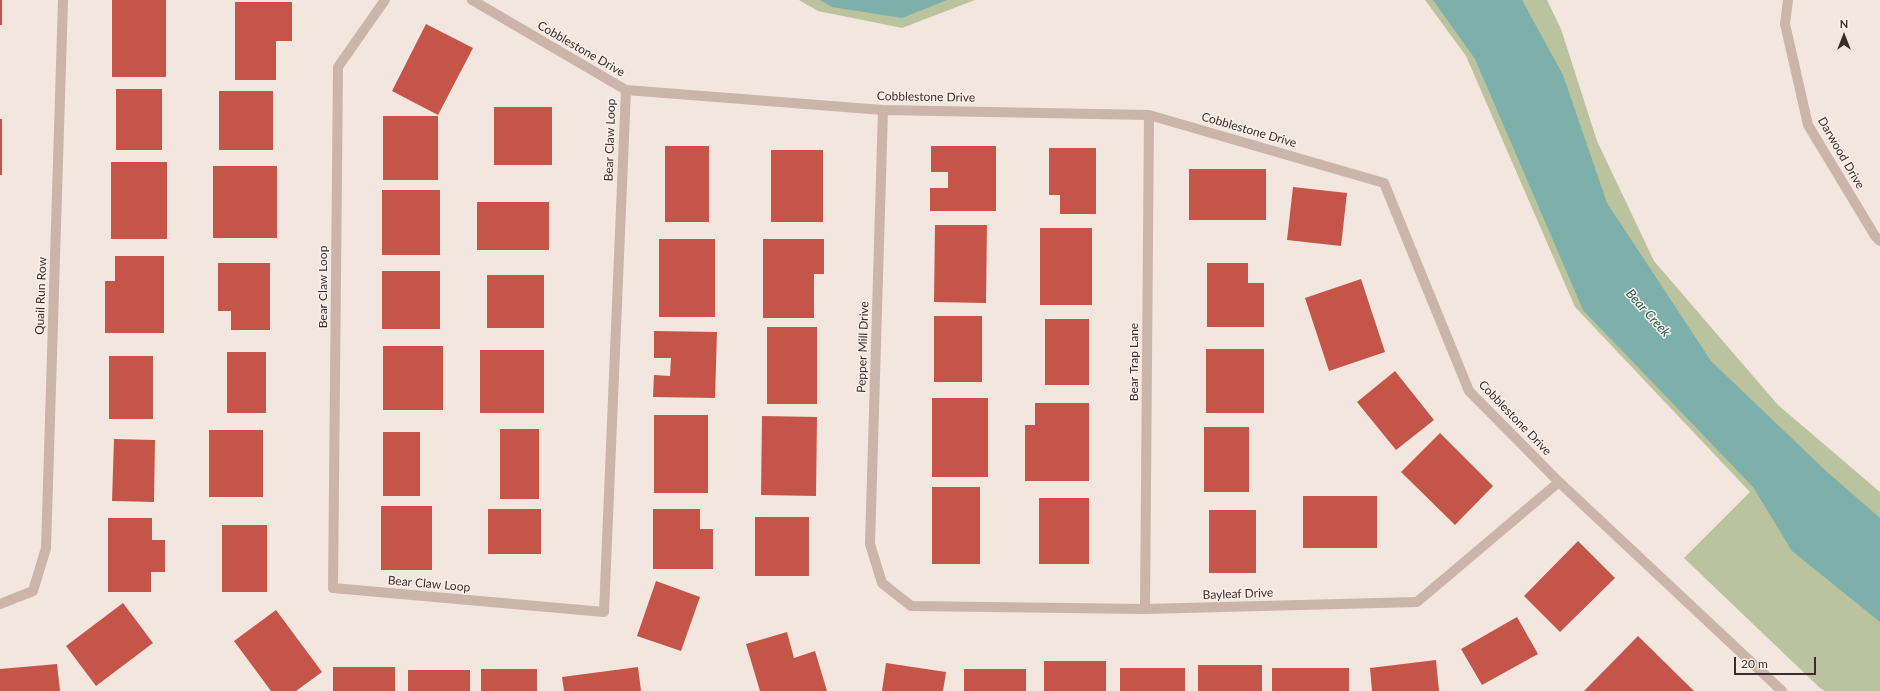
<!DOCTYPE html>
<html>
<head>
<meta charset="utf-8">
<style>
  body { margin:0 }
  #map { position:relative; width:1880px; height:691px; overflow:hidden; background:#f3e6de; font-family:Lato,sans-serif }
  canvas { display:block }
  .north { position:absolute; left:1824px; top:16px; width:40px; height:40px; -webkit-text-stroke:3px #faf1eb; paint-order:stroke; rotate:0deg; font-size:11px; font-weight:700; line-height:16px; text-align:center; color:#392c2a }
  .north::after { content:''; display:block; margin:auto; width:14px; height:18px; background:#392c2a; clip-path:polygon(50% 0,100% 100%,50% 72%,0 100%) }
  .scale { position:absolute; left:1734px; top:657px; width:82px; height:18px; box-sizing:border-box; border:2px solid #392c2a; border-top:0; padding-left:5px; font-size:12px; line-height:14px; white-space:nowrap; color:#392c2a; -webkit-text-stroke:3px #faf1eb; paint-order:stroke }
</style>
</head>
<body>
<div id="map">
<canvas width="1880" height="691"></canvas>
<div class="north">N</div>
<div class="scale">20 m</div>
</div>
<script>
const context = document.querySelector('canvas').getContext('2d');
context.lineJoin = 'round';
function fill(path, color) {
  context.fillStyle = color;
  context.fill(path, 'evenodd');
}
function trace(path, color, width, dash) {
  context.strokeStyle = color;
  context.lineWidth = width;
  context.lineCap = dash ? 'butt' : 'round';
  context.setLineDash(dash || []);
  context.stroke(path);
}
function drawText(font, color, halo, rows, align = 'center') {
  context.font = font + ' Lato,sans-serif';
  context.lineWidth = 3;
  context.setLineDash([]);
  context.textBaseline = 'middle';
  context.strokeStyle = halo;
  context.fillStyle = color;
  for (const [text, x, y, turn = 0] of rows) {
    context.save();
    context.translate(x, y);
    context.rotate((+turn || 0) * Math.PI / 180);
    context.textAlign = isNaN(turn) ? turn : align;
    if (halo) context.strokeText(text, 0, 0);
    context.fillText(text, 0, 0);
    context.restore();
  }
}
const green = new Path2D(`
  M799,0H975L902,28L818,11Z
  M1425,0H1547L1561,29L1597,141L1654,261L1778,405L1880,492V691H1825L1820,688L1684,558L1750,492L1575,307L1466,56Z`);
const water = new Path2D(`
  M820,0H947L902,18L832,7Z
  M1433,0H1522L1563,75L1607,203L1711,361L1826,471L1880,518V622L1792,551L1753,487L1583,310L1475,59Z`);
const building = new Path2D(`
  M0,0H2V25H0Z
  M112,0H166V77H112Z
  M235,2H292V41H276V80H235Z
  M426,24L473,48L438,115L392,91Z
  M116,89H162V150H116Z
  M219,91H273V150H219Z
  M494,107H552V165H494Z
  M383,116H438V180H383Z
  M0,119H2V175H0Z
  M665,146H709V222H665Z
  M931,146H996V211H930V188H948V172H931Z
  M1049,148H1096V214H1060V195H1049Z
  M771,150H823V222H771Z
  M111,162H167V239H111Z
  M213,166H277V238H213Z
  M1189,169H1266V220H1189Z
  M1293,187L1347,193L1341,246L1287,240Z
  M382,190H440V255H382Z
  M477,202H549V250H477Z
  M935,225H987L986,303L934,302Z
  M1040,228H1092V305H1040Z
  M659,239H715V317H659Z
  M763,239H824V274H814V318H763Z
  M115,256H164V333H105V281H115Z
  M218,263H270V330H231V311H218Z
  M1207,263H1248V283H1264V327H1207Z
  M382,271H440V329H382Z
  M487,275H544V328H487Z
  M1361,279L1385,352L1329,371L1305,298Z
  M934,316H982V382H934Z
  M1045,319H1089V385H1045Z
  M767,327H817V404H767Z
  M654,331L717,332L715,398L653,397L654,375L670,376L671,358H654Z
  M383,346H443V410H383Z
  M1206,349H1264V413H1206Z
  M480,350H544V413H480Z
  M227,352H266V413H227Z
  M109,356H153V419H109Z
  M1395,371L1434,420L1396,450L1357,402Z
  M932,398H988V477H932Z
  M1035,403H1089V481H1025V425H1035Z
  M654,415H708V493H654Z
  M762,416L817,417L816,496L761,495Z
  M1204,427H1249V492H1204Z
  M500,429H539V499H500Z
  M209,430H263V497H209Z
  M383,432H420V496H383Z
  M1440,433L1493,486L1455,525L1401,472Z
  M114,439L155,440L154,502L112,501Z
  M932,487H980V564H932Z
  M1303,496H1377V548H1303Z
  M1039,498H1089V564H1039Z
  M381,506H432V570H381Z
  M488,509H541V554H488Z
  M653,509H700V529H713V569H653Z
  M1209,510H1256V573H1209Z
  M755,517H809V576H755Z
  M108,518H152V540H165V572H151V592H108Z
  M222,525H267V592H222Z
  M1578,541L1615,578L1560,632L1524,596Z
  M656,581L700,597L681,651L637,636Z
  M123,603L153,643L96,686L66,646Z
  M276,610L322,672L296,691H271L234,641Z
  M1517,617L1538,654L1482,685L1461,649Z
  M787,632L794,658L815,651L827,691H760L746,644Z
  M1638,636L1694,691H1584Z
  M1436,660L1439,691H1372L1370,668Z
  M1044,661H1106V691H1044Z
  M886,663L946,672L943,691H882Z
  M57,664L60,691H0V669Z
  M1198,665H1262V691H1198Z
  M333,667H395V691H333Z
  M638,667L641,691H564L562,677Z
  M1120,668H1185V691H1120Z
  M1272,668H1349V691H1272Z
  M481,669H537V691H481Z
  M964,669H1026V691H964Z
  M408,670H470V691H408Z`);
const minor = new Path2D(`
  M385,0L338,67L333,588L604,612L626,90
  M472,0L626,90L883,110L1149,115L1384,183L1469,391L1559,482L1782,691
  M1788,0L1785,24L1808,125L1875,236L1880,241
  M883,110L870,544L882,583L911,606L1145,609L1417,602L1559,482
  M0,604L33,591L46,548L63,0
  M1145,609L1149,115`);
const streetNames = [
  ["Cobblestone Drive",581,49,30],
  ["Cobblestone Drive",926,97,1],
  ["Cobblestone Drive",1249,130,16],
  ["Bear Claw Loop",610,140,-88],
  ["Darwood Drive",1841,153,60],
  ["Bear Claw Loop",323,287,-90],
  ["Quail Run Row",41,296,-88],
  ["Pepper Mill Drive",863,347,-88],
  ["Bear Trap Lane",1134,362,-90],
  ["Cobblestone Drive",1515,418,46],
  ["Bear Claw Loop",429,584,5],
  ["Bayleaf Drive",1238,594,-2]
];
const waterNames = [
  ["Bear Creek",1648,313,48]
];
fill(green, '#bbc29e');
fill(water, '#7db0aa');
fill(building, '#c65549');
trace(minor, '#cbb4aa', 10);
drawText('12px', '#392c2a', '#faf1eb', streetNames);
drawText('italic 13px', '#1f5a55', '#faf1eb', waterNames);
</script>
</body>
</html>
